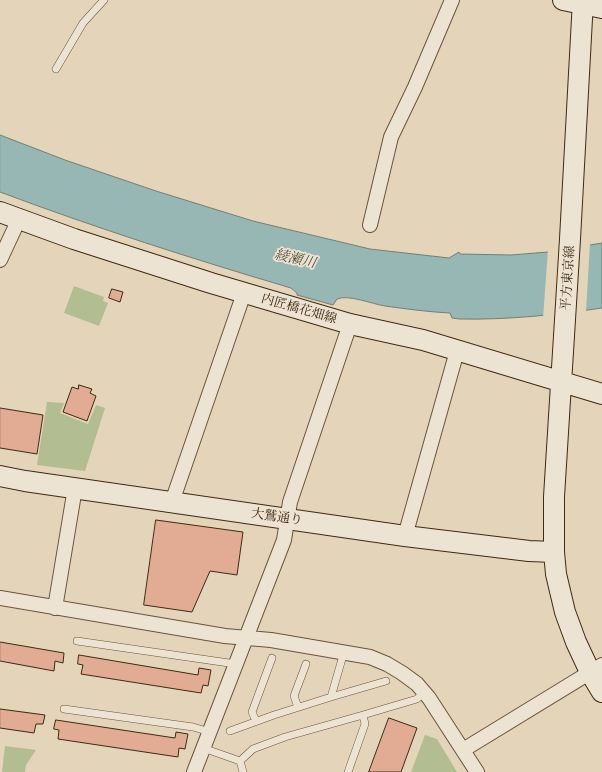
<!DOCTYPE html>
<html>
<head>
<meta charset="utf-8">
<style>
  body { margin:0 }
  canvas { display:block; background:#e4d4ba }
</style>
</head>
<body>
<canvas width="602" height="772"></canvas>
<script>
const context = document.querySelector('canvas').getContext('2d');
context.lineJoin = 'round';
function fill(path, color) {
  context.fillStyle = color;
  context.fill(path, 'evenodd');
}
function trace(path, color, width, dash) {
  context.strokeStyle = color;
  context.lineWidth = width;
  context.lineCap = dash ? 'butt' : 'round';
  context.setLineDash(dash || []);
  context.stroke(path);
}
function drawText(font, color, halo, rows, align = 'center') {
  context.font = font + ' "Libre Caslon Text","Noto Serif JP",serif';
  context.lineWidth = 3.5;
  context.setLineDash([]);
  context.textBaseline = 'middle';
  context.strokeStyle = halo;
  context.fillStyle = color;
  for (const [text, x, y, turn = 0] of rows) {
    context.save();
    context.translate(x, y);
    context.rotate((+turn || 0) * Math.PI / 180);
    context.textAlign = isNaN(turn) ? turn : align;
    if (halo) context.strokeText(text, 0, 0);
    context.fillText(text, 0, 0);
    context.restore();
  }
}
const green = new Path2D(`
  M74,286L104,297L103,301L108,303L99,326L64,313Z
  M47,402L64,403L60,413L88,424L96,405L105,408L85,471L37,465Z
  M425,735L437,739L457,772H411Z
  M5,746L36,750L26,765L25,772H2Z`);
const water = new Path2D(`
  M0,135L65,160L156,191L253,221L370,249L449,258L459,252L460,254L511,255L548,252L602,243V308C554,315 508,320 459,319L452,318L450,313C429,312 407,309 385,306C372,304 348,294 337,299L333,305L297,295V293L291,288C193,259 96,228 0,192Z`);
const pier = new Path2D(`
  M590,243L586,312L543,318L548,250Z`);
const building = new Path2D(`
  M112,289L123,292L120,302L109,298Z
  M79,385L92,389L90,393L96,396L87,421L63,412L72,387L78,389Z
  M0,408L43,415L37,454L0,448Z
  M156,520L243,532L237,575L210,571L192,612L144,605Z
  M0,642L64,653L63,663L55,661L54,671L0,661Z
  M79,655L198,675L199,668L211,670L208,686L203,685L201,693L81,674L83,665L78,664Z
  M0,709L45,715L43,724H36L34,733L0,728Z
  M389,718L417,728L401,772H369Z
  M56,720L175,738L176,732L188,734L185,749L179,748L178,757L58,739L59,730L54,729Z`);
const lane = new Path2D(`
  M56,69L83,23L104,0
  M77,641L236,664
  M344,652L331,697L386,681
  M298,707L294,696L306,664
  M64,709L193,727L210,732
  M256,721L252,712L272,658
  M230,731L274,715L331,697
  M203,748L240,761
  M240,761L253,749L285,737L363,715
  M240,761L243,772
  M348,772L365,724L363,715L417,699L424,692`);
const street = new Path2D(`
  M370,225L391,137L415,87L452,0
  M0,260L19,219
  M172,502L244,293
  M405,536L457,351
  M0,598L225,636L271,640L370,657L387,664L402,673L417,684L429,698L477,772
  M55,608L75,488
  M463,750L602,665
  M194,772L284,540L290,502L350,324`);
const secondary = new Path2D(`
  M563,0L602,8
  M583,0L570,239L554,497V552L556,574L565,612L576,642L590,672L602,692
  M0,212L74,239L211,283L350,324L423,340L602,394
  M0,476L25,481L405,536L529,551L554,552`);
const streetNames = [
  ["平方東京線",568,278,-86],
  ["内匠橋花畑線",299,309,16],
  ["大鷲通り",277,517,8]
];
const waterNames = [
  ["綾瀬川",295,259,13]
];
fill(green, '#b2bd91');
fill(water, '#96b7b4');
trace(water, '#737f73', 1);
fill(pier, '#e4d4ba');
fill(building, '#e2ab93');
trace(building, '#3e2a12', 1);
trace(lane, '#68543c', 8);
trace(street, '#68543c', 16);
trace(secondary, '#3e2a12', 22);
trace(lane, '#ede3d2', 7);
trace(street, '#ede3d2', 14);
trace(secondary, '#ede3d2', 20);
drawText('13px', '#3e2a12', '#ede3d2', streetNames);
drawText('italic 14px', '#544d3a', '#ede3d2', waterNames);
</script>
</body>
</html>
